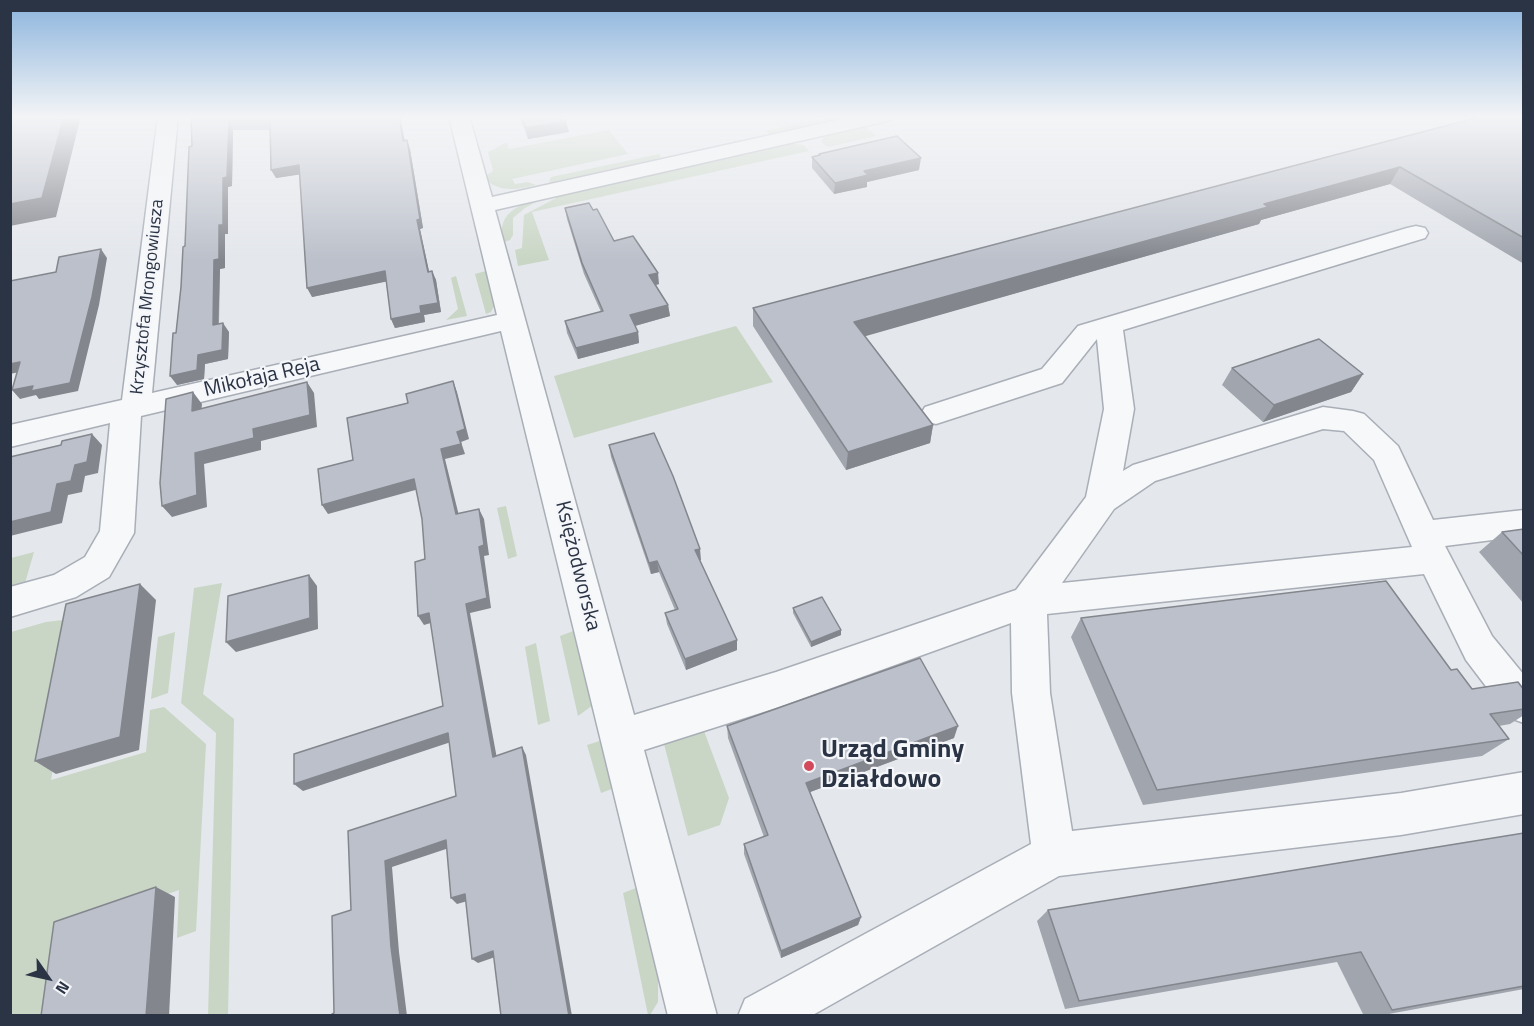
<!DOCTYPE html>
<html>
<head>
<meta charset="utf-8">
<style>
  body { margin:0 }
  #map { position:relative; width:1534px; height:1026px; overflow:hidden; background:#e4e7ec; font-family:"Titillium Web",sans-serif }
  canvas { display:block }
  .frame { position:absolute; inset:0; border:12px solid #2b3445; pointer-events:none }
  .north { position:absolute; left:18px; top:948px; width:60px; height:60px; -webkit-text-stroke:4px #f4f6f9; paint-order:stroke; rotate:124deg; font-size:16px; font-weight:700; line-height:24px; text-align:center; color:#2b3445 }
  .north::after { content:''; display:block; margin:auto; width:21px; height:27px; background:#2b3445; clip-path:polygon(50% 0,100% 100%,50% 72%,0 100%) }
</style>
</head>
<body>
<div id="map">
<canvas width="1534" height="1026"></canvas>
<div class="frame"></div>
<div class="north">N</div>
</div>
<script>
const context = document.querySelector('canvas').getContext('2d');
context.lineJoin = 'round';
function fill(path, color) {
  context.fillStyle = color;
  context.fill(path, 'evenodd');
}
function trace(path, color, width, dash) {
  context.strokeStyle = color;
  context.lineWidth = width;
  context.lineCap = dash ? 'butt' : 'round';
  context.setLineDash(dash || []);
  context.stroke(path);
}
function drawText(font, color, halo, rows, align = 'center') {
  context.font = font + ' "Titillium Web",sans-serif';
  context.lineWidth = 4.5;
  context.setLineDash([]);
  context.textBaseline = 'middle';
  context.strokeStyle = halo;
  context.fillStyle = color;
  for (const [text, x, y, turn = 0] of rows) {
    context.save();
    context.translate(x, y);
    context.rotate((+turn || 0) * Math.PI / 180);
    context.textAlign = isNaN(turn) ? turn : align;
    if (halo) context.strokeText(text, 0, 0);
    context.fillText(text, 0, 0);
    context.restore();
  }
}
const green = new Path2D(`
  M835,116H851L771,134L764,131Z
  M866,127L877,136L828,147L822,143V139L827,136Z
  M609,130L628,154L512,179L515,184L528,182L536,185C518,190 496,193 484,177L493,171L488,152L507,142L509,149Z
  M789,143L804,145L809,151L532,212L549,260L518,266L515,250L522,248L524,215L556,198L555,194Z
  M659,154L661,157L654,160L549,183L551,177Z
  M539,199L540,200L525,208L513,218V235L510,240L504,242C495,216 517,204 539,199Z
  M486,271L495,304L491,312L486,314L475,274Z
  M456,276L467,316L446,320L458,309L451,278Z
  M736,326L773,382L574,438L554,376Z
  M506,506L517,556L508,559L497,508Z
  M34,552L23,590L11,593V558Z
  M222,583L203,694L234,719L228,1015L208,1016L216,733L181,703L194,588Z
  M80,618L51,780L146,752L150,710L164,707L206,744L196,931L177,938L179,890L75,927L64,1015L11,1016V632L46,622Z
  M576,630L593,705L578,716L560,636Z
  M175,632L168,693L151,699L158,637Z
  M536,643L550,721L538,725L525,647Z
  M704,731L729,798L720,825L688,836L664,744Z
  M603,740L617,787L601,793L587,745Z
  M636,888L658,979V1002L650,1015H648L623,893Z`);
const minor = new Path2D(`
  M158,116H178L152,393L497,315L449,116H469L492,197L856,116H893L890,120L883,122L495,210L634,715L776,672L1016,590L1086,497L1104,409L1097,339L1062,383L936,424L925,421L921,414L925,407L1042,369L1078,326L1407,228L1416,226L1425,228L1428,233L1425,238L1123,330L1134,409L1123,471L1133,465L1323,407L1353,411L1364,414L1398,446L1433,520L1524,510V536L1445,546L1492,636L1524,675V723L1510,718L1466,660L1424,574L1047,614L1050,693L1072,831L1401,793L1524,772V814L1401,835L1059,876L811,1016H738L745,999L1031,844L1012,693L1011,623L776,708L644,750L717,1016H668L501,331L141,416L134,533L109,577L76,597L10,617V587L54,575L85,557L100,531L110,423L10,447V425L122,400ZM1323,429L1344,431L1374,460L1412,547L1062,583L1114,509L1155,481Z`);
const wall = new Path2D(`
  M191,116H400L405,141L407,140L410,149L423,228L420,229L429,271H432L436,280L441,312L424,315L425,322L395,328L391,319L386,281L312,297L300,174L276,178L270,130H233L232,186L228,187V234H225V268L220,269L219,324L229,332L228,359L205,364L204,379L177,385L176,333L185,246L192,146Z
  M519,116H564L569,132L528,139Z
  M1472,116H1524V264L1390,184L1261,220L1259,224L864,336L933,425L930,443L846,470L753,326V308L1473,119Z
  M819,154L919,170L867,182V187L834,194L812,168V157L819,156Z
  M565,208L593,210L614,241L659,284L656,285L668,305L670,316L635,326L638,332L639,343L578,359L567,333L565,321L601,312L584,274L567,219Z
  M1232,368L1363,374L1351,392L1263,422L1222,385Z
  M609,445L701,560H700L737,640V650L686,670L667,624L665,613L675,610L659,572L651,574L611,457Z
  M1524,529V604L1479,552L1502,532Z
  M793,608L841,635L811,647L793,613Z
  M1081,618L1451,670L1472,689L1524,690V715L1510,724L1499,726L1509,739L1482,756L1143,805L1071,637Z
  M727,726L954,738L810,792L861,917L858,925L781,958L744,854V844L764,837L728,738Z
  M1524,833V989L1378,1016H1364L1337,962L1065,1009L1037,921L1048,910Z`);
const shadedWall = new Path2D(`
  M64,116H81L56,217L10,226V204Z
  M399,116H400L406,150L403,141Z
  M229,121L233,130L232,186L228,187V234H225V268L220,269L218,334L213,325L214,260L219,225Z
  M566,121L569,132L528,139L526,128Z
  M407,140L410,149L423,228L420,229L431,281L428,272L417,220Z
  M921,158L919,170L867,182V187L834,194L835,183L864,171Z
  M299,165L303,174L276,178L271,170Z
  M1400,167L1390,184L1261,220L1259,224L852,340L854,322L1264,204Z
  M101,249L107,258L99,305L78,391L39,399L36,395L20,399L12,390Z
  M385,271L389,281L312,297L307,288Z
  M432,271L436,280L441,312L424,315L425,322L395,328L391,319L420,306Z
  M658,273L659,284L651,286L649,275Z
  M668,305L670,316L631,327L630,315Z
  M223,323L229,332L228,359L205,364L204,379L177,385L170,376L198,355Z
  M638,332L639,343L578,359L576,348Z
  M20,362L28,370L10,374V364Z
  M1363,374L1351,392L1263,422L1274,405Z
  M453,381L457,392L469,439L461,442L465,454L445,459L461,524L456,514L441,449L457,432Z
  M307,382L314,393L317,427L261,441V450L204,464L207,507L172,517L162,506L195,453L253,429Z
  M193,392L202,404L200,422L192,411Z
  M933,425L930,443L846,470L848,452Z
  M92,434L102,445L98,473L85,476L82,492L68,495L62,523L10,536V522L57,484L75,465Z
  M414,479L419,489L328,514L322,505Z
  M479,509L484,519L489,555L484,556L491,608L470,613L498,764L493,757L466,604L479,547Z
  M700,549L701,560L696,561L695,550Z
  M657,561L659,572L651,574L649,563Z
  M309,575L317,586L318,629L236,652L226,642Z
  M140,584L156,600L139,750L56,774L35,761Z
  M429,613L434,622L424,625L418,616Z
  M841,630V635L811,647V642Z
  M737,640V650L686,670L685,659Z
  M958,726L954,738L805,794L806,783Z
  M448,733L454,741L303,791L294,784Z
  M522,747L526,755L572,1016H569Z
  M446,840L452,847L392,867L399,952L407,1016H400L391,947L385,861Z
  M156,887L175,897L169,1016H146Z
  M465,894L471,900L457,904L451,898Z
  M861,917L858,925L781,958V951Z
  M493,951L498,956L478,963L472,959Z`);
const building = new Path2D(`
  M10,116H64L42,198L10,204Z
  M191,116H399L403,141L407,140L420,219L417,220L428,272L432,271L438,303L420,306L421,313L391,319L385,271L307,288L299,165L271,170L270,121H229L227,177L223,178V225H219V259L214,260L213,325L223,323L222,350L198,355L197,370L170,376L173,333H176L181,287L183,247L185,246L189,147L192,146Z
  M521,116H564L566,121L526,128Z
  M1483,116H1524V238L1400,167L1264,204L1268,207L854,322L933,425L848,452L753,308Z
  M897,136L921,158L864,171L868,175L835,183L812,157L820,155L819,154Z
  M589,203L593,210L597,209L614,241L633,236L658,273L649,275L668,305L630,315L638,332L576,348L565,321L603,311L582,263L565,208Z
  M101,249L92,297L70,383L31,391L33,386L12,390L20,362L10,364V281L56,272L59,257Z
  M1319,339L1363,374L1274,405L1232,368Z
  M453,381L465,429L457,432L461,444L441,449L456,514L479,509L484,545L479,547L487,598L466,604L493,757L522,747L569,1016H501L493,951L472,959L465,894L451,898L446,840L385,861L391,947L400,1016H329L334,1013L332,916L351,910L348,831L456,796L448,733L294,784V754L443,706L429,613L418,616L415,562L425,559L422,519L414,479L322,505L318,469L353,460L347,418L408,403L406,394Z
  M307,382L310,415L253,429L254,438L195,453L197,495L162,506L160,483L166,399L193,392L192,411Z
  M654,433L673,476L700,549L695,550L737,640L685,659L665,613L678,609L657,561L649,563L609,445Z
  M92,434L87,462L75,465L71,481L57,484L51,512L10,522V457L61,445L62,441Z
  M1524,529V556L1502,532Z
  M309,575L310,618L226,642L228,596Z
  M1386,581L1451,670L1457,669L1472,689L1518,682L1524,690V709L1490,714L1509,739L1157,790L1081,618Z
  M140,584L120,737L35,761L66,604Z
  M822,597L841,630L811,642L793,608Z
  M920,658L958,726L806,783L861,917L781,951L744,844L768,835L727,726Z
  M1524,833V986L1392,1010L1361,952L1079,1001L1048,910Z
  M156,887L146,1016H41L54,922Z`);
const markers = [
  [809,766,6,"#d1495b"]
];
const farStreetnames = [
  ["Krzysztofa Mrongowiusza",148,297,-84]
];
const streetNames = [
  ["Mikołaja Reja",262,378,-13],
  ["Księżodworska",577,566,76]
];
const nearPoinames = [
  ["Urząd Gminy",821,751],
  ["Działdowo",821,781]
];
fill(green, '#c9d6c5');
trace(minor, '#a9aeb7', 3);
fill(minor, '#f7f8fa');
fill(wall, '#a1a5ae');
fill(shadedWall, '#83868d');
fill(building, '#bbc0ca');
trace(building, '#83868d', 1.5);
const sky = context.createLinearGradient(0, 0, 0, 260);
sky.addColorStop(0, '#8bb4dd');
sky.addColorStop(0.45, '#f3f4f6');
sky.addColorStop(1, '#f3f4f600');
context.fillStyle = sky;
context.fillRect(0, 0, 1534, 260);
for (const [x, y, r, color] of markers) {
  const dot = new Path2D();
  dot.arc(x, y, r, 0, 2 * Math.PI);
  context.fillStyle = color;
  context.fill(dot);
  trace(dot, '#f4f6f9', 2);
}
drawText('18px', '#2b3445', '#f4f6f9', farStreetnames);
drawText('21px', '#2b3445', '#f4f6f9', streetNames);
drawText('bold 26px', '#2b3445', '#f4f6f9', nearPoinames, 'left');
</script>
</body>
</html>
